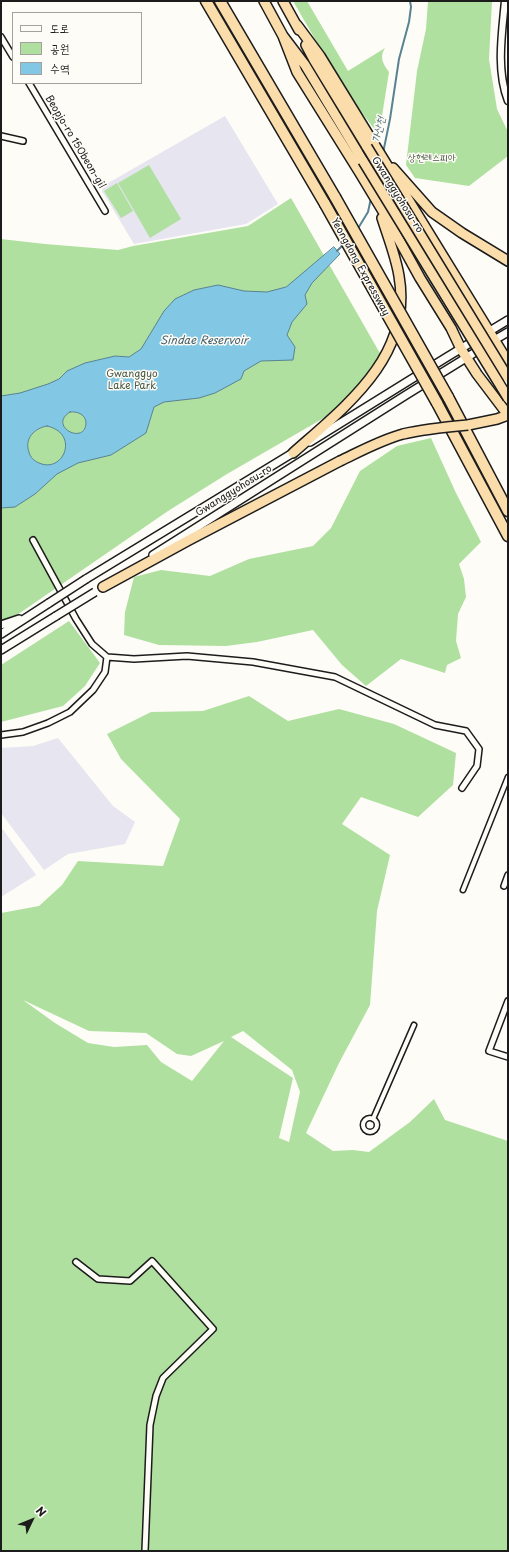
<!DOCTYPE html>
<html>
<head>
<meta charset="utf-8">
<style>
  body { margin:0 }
  #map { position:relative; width:509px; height:1552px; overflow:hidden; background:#fdfcf7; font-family:"Playpen Sans","Poor Story",sans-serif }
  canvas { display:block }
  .frame { position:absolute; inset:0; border:2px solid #1c1c1c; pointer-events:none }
  .legend { position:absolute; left:12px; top:12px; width:130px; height:72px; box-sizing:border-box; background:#fdfcf7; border:1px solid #a3a29f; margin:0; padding:5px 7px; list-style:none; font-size:12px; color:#1c1c1c }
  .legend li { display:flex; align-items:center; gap:8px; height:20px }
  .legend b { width:20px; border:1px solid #a3a29f }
  .north { position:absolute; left:12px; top:1500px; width:40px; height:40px; -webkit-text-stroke:3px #fdfcf7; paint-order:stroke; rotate:47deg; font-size:11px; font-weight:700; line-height:16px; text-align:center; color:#1c1c1c }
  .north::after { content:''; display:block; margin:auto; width:14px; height:18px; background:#1c1c1c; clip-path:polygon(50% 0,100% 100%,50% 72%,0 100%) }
</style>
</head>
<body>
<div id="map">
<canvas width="509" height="1552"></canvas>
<div class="frame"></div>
<ul class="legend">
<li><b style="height:5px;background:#fdfcf7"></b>도로</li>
<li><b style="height:11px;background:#b0e09f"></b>공원</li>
<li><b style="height:11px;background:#82c7e3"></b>수역</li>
</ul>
<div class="north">N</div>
</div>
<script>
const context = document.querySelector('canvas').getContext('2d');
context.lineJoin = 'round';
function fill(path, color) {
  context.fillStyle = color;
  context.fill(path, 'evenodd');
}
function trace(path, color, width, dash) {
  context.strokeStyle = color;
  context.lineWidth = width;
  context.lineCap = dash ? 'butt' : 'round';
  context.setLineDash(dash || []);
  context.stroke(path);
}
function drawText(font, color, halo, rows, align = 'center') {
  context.font = font + ' "Playpen Sans","Poor Story",sans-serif';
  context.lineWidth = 3;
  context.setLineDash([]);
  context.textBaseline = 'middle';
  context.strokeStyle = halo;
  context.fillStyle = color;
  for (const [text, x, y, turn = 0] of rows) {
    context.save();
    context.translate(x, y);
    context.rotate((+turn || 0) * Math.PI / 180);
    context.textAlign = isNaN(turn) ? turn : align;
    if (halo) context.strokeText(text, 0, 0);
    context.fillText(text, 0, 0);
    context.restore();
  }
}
const built = new Path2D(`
  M225,116L278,204L246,224L134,244L102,191L103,186Z
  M58,738L113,806L135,822L125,844L68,854L44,870L1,813V748L33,746Z
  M1,827L36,875L1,897Z`);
const green = new Path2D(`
  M293,1H307L348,71L385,48C379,57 383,64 389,72L379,135L345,91Z
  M428,1H492L489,59L497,109L508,132V156L469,186L415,178L406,165L417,71L426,29Z
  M149,165L181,219L150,238L118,183Z
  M117,183L133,211L121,218L104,191Z
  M291,198L381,355L365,379L349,398L329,415L227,474L168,511L1,626V239L45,244L106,249L118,250L133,246L248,226Z
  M431,438L456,493L481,542L459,564L464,579L466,597L458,614L456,641L461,658L447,665L445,673L401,659L366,686L342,665L313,630L257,642L226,646L159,645L124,635L125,612L134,577L161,570L210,576L249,559L313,546L331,528L360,471L397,446Z
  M69,621L100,663L85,686L63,706L1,722V665Z
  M249,696L288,721L339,709L394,724L456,753L453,785L418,817L361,797L342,824L390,855L377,911L370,1005L339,1063L306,1133L333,1151L353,1150L369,1152L410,1122L434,1099L445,1120L508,1141V1551H1V913L39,906L62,885L78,861L163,866L180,819L121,759L107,734L151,712L203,711ZM23,1000L89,1031L146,1033L177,1054L191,1056L224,1041L192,1081L161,1062L147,1045L114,1047L88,1043L55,1023ZM243,1031L292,1070L300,1092L289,1142L279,1138L293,1078L231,1037Z`);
const water = new Path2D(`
  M334,247L340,254L312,283L305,295L307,304L292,322L287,335L295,347L293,360L261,361L244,371L241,379L215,393L199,398L164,402L154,407L146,433L111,455L78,463L57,474L35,494L15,507L1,508V396L20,393L48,384L59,379L67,371L85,363L115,356L129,357L141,349L164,311L175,299L194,290L218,285L244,291L267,292L286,287ZM70,412C78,411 86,415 86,423C85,446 47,426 70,412ZM47,426C80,433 64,474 39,463C34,461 30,457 29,452C24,438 35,428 47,426Z`);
const stream = new Path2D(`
  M383,153L390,119L399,59L409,22L411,7L410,1
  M357,230L368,212L371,198
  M337,251L343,245`);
const pedestrian = new Path2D(`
  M463,890L508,777
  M363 1125a7 7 0 1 1 14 0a7 7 0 1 1-14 0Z
  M373,1119L414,1025`);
const minor = new Path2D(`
  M1,37L13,57
  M29,83L105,211
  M1,136L23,141
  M33,540L76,619L92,644L107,657L134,659L187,656L253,662L335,677L435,725L466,731L479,749L477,766L462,788
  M1,735L23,732L48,723L70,712L93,690L105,672L107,657
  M504,886L508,875
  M508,1001L489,1051L508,1057
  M76,1262L98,1279L130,1281L152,1261L213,1329L163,1378L156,1396L150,1425L145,1551`);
const tertiary = new Path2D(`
  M505,1C502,33 496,70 508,101`);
const secondary = new Path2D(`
  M491,342L508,332
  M310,442L447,357L508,320
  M153,555L406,395L482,348
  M86,579L296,451
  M1,625L19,619
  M1,634L49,603
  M1,650L56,616`);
const trunk = new Path2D(`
  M264,1L283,36L305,65L363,161
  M283,1L299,30
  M297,25L320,56L508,362
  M283,36L297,72L360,173L387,218L420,278L451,328L461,349L477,374L508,415
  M306,45L314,60L367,147
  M393,168L432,212L462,233L508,261
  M468,425L497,419L508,415
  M293,453C346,406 413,356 399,276C396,257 388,237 382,218
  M103,587L189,540L340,461`);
const motorway = new Path2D(`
  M206,1L325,204
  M220,1L335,197
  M448,397L508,511
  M437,403L508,536`);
const secondaryBridge = new Path2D(`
  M49,603L86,579
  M56,616L95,592`);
const trunkBridge = new Path2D(`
  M367,147L508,378
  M363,161L508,398
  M340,461C361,451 381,440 403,434C424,429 446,427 468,425`);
const motorwayBridge = new Path2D(`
  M335,197L448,397
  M325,204L437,403`);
const streetNames = [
  ["Beopjo-ro 150beon-gil",75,142,59],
  ["Gwanggyohosu-ro",397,195,58],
  ["Yeongdong Expressway",360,267,61],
  ["Gwanggyohosu-ro",234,491,-32]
];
const parkNames = [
  ["상현레스피아",432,158],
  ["Gwanggyo",132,374],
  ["Lake Park",132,386]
];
const waterNames = [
  ["가산천",379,130,-77],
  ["Sindae Reservoir",204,341]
];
fill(built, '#e6e5f0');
fill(green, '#b0e09f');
fill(water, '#82c7e3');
trace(water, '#598393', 1);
trace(stream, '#598393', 2);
trace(pedestrian, '#1c1c1c', 7);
trace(minor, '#1c1c1c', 8);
trace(tertiary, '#1c1c1c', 9);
trace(secondary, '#1c1c1c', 10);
trace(trunk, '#1c1c1c', 12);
trace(motorway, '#1c1c1c', 13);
trace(pedestrian, '#fdfcf7', 4);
trace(minor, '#fdfcf7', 5);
trace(tertiary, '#fdfcf7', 6);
trace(secondary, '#fdfcf7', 7);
trace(trunk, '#fbddab', 9);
trace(motorway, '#fbddab', 10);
trace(secondaryBridge, '#1c1c1c', 10, []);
trace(trunkBridge, '#1c1c1c', 12, []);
trace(motorwayBridge, '#1c1c1c', 13, []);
trace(secondaryBridge, '#fdfcf7', 7);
trace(trunkBridge, '#fbddab', 9);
trace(motorwayBridge, '#fbddab', 10);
drawText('10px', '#1c1c1c', '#fdfcf7', streetNames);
drawText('10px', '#485743', '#fdfcf7', parkNames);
drawText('italic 11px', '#45606c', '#fdfcf7', waterNames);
</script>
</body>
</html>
